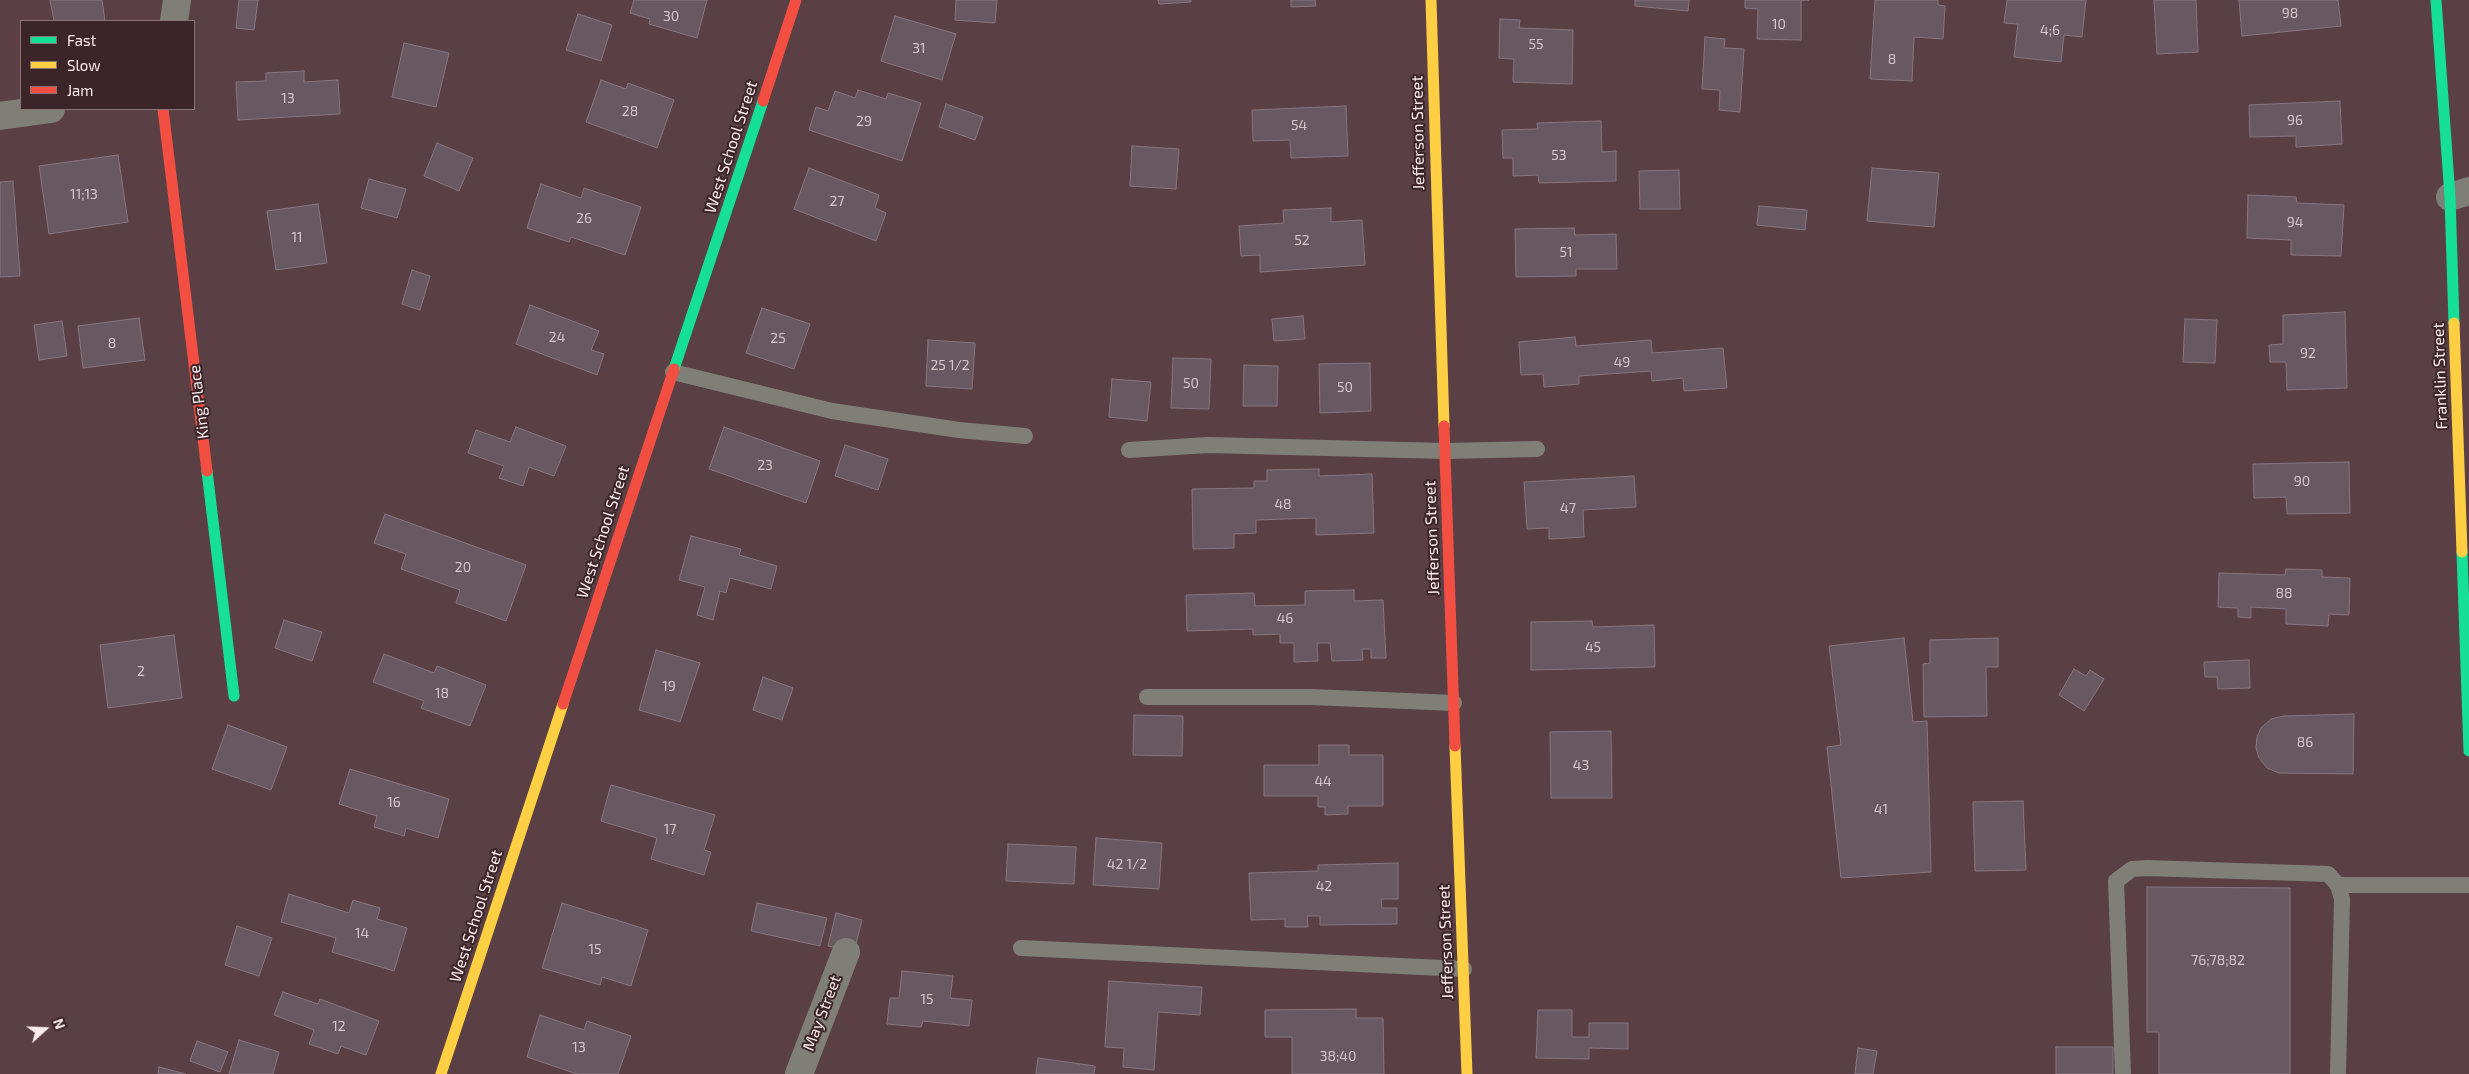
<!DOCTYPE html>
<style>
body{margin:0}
#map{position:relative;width:2469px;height:1074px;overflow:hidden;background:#5a4045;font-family:"Exo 2",sans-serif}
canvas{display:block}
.legend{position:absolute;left:20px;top:20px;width:175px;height:90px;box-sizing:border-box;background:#3b2528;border:1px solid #897477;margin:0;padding:6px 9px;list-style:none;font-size:15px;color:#feebee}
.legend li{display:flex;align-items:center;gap:10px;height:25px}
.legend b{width:25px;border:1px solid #897477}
.north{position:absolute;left:20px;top:1004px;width:50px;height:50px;-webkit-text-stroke:4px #3b2528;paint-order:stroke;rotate:70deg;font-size:14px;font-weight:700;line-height:20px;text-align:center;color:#feebee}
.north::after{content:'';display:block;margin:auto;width:18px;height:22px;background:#feebee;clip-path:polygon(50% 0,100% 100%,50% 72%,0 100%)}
</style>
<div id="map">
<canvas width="2469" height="1074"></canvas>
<ul class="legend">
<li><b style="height:6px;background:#16e098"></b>Fast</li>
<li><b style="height:6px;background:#ffcf43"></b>Slow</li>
<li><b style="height:6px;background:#f24e42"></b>Jam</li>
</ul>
<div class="north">N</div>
</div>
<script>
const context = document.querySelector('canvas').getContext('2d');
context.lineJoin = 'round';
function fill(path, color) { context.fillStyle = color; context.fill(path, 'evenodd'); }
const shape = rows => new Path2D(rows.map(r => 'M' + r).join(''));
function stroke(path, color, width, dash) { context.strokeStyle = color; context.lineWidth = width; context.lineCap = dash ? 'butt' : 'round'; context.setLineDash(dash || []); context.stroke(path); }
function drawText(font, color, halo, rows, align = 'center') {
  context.font = font + ' "Exo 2",sans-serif'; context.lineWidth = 4; context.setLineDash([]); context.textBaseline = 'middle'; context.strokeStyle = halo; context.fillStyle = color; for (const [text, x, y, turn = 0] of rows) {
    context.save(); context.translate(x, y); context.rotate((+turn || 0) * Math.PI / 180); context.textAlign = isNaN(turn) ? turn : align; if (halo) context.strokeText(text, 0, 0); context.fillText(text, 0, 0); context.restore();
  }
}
const building = shape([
 [50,0,102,0,105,21,54,21,50,0],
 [239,0,258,0,254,30,236,28,239,0],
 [634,0,707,0,697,38,649,24,650,19,630,13,634,0],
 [956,0,997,0,995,23,955,20,956,0],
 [1158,0,1191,0,1191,2,1159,4,1158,0],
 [1291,0,1315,0,1316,6,1291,7,1291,0],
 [1635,0,1689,0,1688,11,1635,6,1635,0],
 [1745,0,1809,0,1801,0,1801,40,1757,39,1758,9,1745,8,1745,0],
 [1875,0,1938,0,1938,5,1945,6,1943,39,1914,37,1912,81,1870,79,1875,0],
 [2007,0,2086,0,2082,37,2064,35,2061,62,2014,57,2018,24,2004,23,2007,0],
 [2154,0,2196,0,2198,52,2157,54,2154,0],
 [2239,0,2338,0,2341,26,2242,36,2239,0],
 [578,14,612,25,601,61,566,50,578,14],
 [895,16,956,34,942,80,881,61,895,16],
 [1500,19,1520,20,1519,28,1573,30,1572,84,1513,82,1514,59,1499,58,1500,19],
 [1705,37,1725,39,1724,48,1744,49,1740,112,1719,110,1720,90,1702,89,1705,37],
 [404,43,449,53,436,107,392,97,404,43],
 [304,71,304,82,338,80,340,114,238,120,236,82,266,81,266,73,304,71],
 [601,80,626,89,628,83,674,100,657,148,586,122,601,80],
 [858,90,886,99,888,93,921,103,902,161,809,130,816,107,828,111,835,91,855,98,858,90],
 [2340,101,2342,144,2296,147,2296,136,2250,137,2249,105,2340,101],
 [946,104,983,117,975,140,939,127,946,104],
 [1346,106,1348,156,1291,158,1290,140,1253,141,1252,110,1346,106],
 [1601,121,1602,152,1616,151,1616,181,1539,183,1538,175,1513,176,1513,158,1503,158,1502,130,1538,129,1537,123,1601,121],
 [437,143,473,158,459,191,424,176,437,143],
 [1132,146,1179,149,1176,189,1130,186,1132,146],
 [118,155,128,222,49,234,39,166,118,155],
 [809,168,879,195,875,208,886,213,876,241,794,209,809,168],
 [1872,168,1939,173,1934,227,1867,221,1872,168],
 [1679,170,1680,209,1640,209,1639,171,1679,170],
 [369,179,406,189,397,218,361,208,369,179],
 [13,181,20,276,0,277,0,182,13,181],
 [541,184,581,198,584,188,641,207,625,255,571,237,569,242,527,228,541,184],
 [2248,195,2296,197,2297,203,2344,205,2341,256,2291,255,2291,240,2247,238,2248,195],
 [318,204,327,263,276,270,267,211,318,204],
 [1759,206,1807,210,1805,230,1757,225,1759,206],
 [1331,208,1331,222,1362,220,1365,265,1260,272,1260,255,1241,256,1239,226,1284,223,1283,210,1331,208],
 [1574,228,1575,235,1616,234,1617,269,1576,269,1576,276,1516,277,1515,229,1574,228],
 [412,270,430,276,420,310,402,304,412,270],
 [530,305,599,331,591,350,604,354,597,375,516,344,530,305],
 [762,308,810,324,794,369,746,353,762,308],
 [2345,312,2347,388,2287,390,2286,362,2270,362,2269,345,2283,344,2283,315,2345,312],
 [1303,316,1305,339,1274,341,1272,319,1303,316],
 [139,318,145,360,83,368,78,326,139,318],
 [2185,319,2217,320,2215,363,2183,362,2185,319],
 [62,321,67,356,39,360,34,325,62,321],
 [1575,337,1576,346,1651,340,1652,353,1723,348,1727,388,1684,391,1683,378,1652,381,1651,371,1579,376,1579,384,1544,387,1543,374,1521,375,1519,342,1575,337],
 [928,340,975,343,972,389,926,386,928,340],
 [1173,358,1211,359,1209,409,1171,408,1173,358],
 [1370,363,1371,411,1320,413,1319,364,1370,363],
 [1244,365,1278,366,1277,406,1243,406,1244,365],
 [1112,379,1151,382,1147,421,1109,417,1112,379],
 [516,427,566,446,554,476,529,467,523,486,499,478,504,466,468,453,476,430,510,442,516,427],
 [724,427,820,461,806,503,709,469,724,427],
 [845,445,888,459,878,490,835,476,845,445],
 [2349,462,2350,513,2287,514,2286,497,2254,498,2253,464,2349,462],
 [1319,469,1319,476,1372,474,1374,533,1316,535,1316,518,1256,520,1256,533,1234,534,1234,548,1193,549,1192,489,1254,488,1254,481,1267,481,1267,470,1319,469],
 [1634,476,1636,507,1583,510,1584,537,1549,539,1549,528,1527,529,1524,482,1634,476],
 [385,514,526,565,506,621,456,603,460,590,401,569,406,554,374,543,385,514],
 [691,536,741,549,739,555,777,566,771,589,730,578,726,593,720,591,713,620,697,615,705,587,679,580,691,536],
 [2286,569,2322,570,2322,577,2350,578,2349,615,2329,614,2328,626,2286,624,2286,609,2251,607,2251,618,2238,617,2238,608,2218,607,2219,573,2285,575,2286,569],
 [1354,590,1354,601,1383,600,1386,658,1371,658,1371,649,1362,649,1363,660,1332,661,1330,643,1317,643,1318,661,1294,662,1294,643,1280,643,1280,634,1253,635,1253,629,1187,631,1186,595,1254,593,1255,606,1305,605,1305,591,1354,590],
 [284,620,322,632,312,661,275,648,284,620],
 [1592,621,1593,627,1654,625,1655,667,1531,670,1531,622,1592,621],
 [174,635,182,698,108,708,100,645,174,635],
 [1904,638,1913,722,1927,721,1931,872,1841,878,1827,747,1841,745,1829,646,1904,638],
 [1998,638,1998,667,1986,667,1987,716,1924,717,1923,664,1930,663,1930,640,1998,638],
 [656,650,700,663,680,722,639,710,656,650],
 [384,654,434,673,437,666,486,685,470,726,421,708,424,701,373,682,384,654],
 [2249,660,2250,688,2218,689,2217,677,2205,677,2204,662,2249,660],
 [2074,669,2086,676,2090,670,2104,679,2084,711,2059,695,2074,669],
 [763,677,793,688,782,720,753,710,763,677],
 [2354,714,2353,774,2279,773,2267,768,2259,758,2256,748,2257,737,2261,728,2271,719,2284,716,2354,714],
 [1134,715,1183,716,1182,756,1133,755,1134,715],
 [228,725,287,747,271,790,212,769,228,725],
 [1611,731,1612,798,1551,798,1550,732,1611,731],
 [1319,745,1349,745,1349,755,1383,755,1383,806,1348,806,1348,814,1325,815,1325,807,1318,807,1318,796,1264,796,1264,765,1319,765,1319,745],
 [350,769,449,799,438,838,406,828,404,836,374,827,377,816,339,804,350,769],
 [611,785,715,815,704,850,711,852,704,875,651,859,657,838,601,821,611,785],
 [2023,801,2026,870,1975,871,1973,802,2023,801],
 [1096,838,1162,843,1159,889,1093,885,1096,838],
 [1008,844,1076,847,1074,884,1006,881,1008,844],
 [1398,863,1398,899,1381,899,1382,908,1397,908,1397,924,1320,925,1320,916,1307,916,1308,927,1285,927,1285,919,1251,920,1249,873,1318,871,1318,865,1398,863],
 [2147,887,2290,888,2290,1074,2159,1074,2159,1032,2147,1032,2147,887],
 [289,894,349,913,353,900,380,908,377,919,407,928,394,971,332,952,336,938,281,922,289,894],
 [562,903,648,930,631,986,602,977,600,985,542,968,562,903],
 [757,903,827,918,820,946,751,931,757,903],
 [836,913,862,920,854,952,828,946,836,913],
 [237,926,272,938,259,976,225,965,237,926],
 [902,971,953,976,950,998,972,1000,969,1026,923,1021,921,1027,887,1024,890,998,899,998,902,971],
 [1109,981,1202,987,1200,1015,1158,1012,1154,1070,1123,1067,1124,1048,1105,1047,1109,981],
 [283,992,318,1004,320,999,379,1021,366,1055,341,1046,338,1054,309,1044,314,1030,274,1015,283,992],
 [1356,1009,1356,1018,1383,1018,1384,1074,1292,1074,1292,1037,1265,1037,1265,1010,1356,1009],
 [1538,1010,1572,1010,1572,1037,1589,1037,1589,1023,1628,1023,1628,1049,1589,1048,1589,1059,1536,1058,1538,1010],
 [540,1015,584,1030,587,1021,631,1036,618,1074,577,1074,527,1057,540,1015],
 [239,1040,279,1052,273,1074,229,1074,239,1040],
 [197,1041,228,1052,220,1072,190,1061,197,1041],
 [2056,1047,2113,1047,2113,1074,2056,1074,2056,1047],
 [1858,1048,1877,1051,1873,1074,1855,1074,1858,1048],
 [1038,1058,1095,1066,1094,1074,1036,1074,1038,1058],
 [159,1067,186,1074,158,1074,159,1067]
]);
fill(building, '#685862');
stroke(building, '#877681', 1);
stroke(shape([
 [673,372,832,411,959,430,1025,436],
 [1129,450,1208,445,1445,451,1537,449],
 [1147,697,1311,697,1454,703],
 [2338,885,2469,885],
 [1021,948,1464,969],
 [2123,1074,2116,881,2132,869,2147,868,2328,874,2338,885,2342,899,2338,1074]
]), '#7f7f77', 16);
stroke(shape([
 [174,21,177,0],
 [0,116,51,109],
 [2450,197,2469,191],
 [799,1074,846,952]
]), '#7f7f77', 28);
stroke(shape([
 [2436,0,2450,197,2454,323],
 [674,369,763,101],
 [207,471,234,696],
 [2462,552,2469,751]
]), '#16e098', 11);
stroke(shape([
 [1431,0,1444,426],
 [2454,323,2462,552],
 [1455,746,1467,1074],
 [441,1074,563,704]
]), '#ffcf43', 11);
stroke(shape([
 [763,101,796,0],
 [163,109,207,471],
 [1444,426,1455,746],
 [563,704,674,369]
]), '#f24e42', 11);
drawText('14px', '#d8c6cb', null, [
 ["98",2290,13],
 ["30",671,16],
 ["10",1779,24],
 ["4;6",2050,30],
 ["55",1536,44],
 ["31",919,48],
 ["8",1892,59],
 ["13",288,98],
 ["28",630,111],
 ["96",2295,120],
 ["29",864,121],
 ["54",1299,125],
 ["53",1559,155],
 ["11;13",84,194],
 ["27",837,201],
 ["26",584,218],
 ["94",2295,222],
 ["11",297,237],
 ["52",1302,240],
 ["51",1566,252],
 ["24",557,337],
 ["25",778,338],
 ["8",112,343],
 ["92",2308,353],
 ["49",1622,362],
 ["25 1/2",950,365],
 ["50",1191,383],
 ["50",1345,387],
 ["23",765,465],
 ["90",2302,481],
 ["48",1283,504],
 ["47",1568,508],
 ["20",463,567],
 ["88",2284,593],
 ["46",1285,618],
 ["45",1593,647],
 ["2",141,671],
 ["19",669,686],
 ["18",442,693],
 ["86",2305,742],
 ["43",1581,765],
 ["44",1323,781],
 ["16",394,802],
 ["41",1881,809],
 ["17",670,829],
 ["42 1/2",1127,864],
 ["42",1324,886],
 ["14",362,933],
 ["15",595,949],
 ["76;78;82",2218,960],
 ["15",927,999],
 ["12",339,1026],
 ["13",579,1047],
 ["38;40",1338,1056]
]);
drawText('16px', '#feebee', '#3b2528', [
 ["Jefferson Street",1418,133,-91],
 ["West School Street",731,147,-72],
 ["Franklin Street",2440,376,-92],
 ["King Place",199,402,-97],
 ["West School Street",603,532,-72],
 ["Jefferson Street",1432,538,-92],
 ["West School Street",476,916,-72],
 ["Jefferson Street",1446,942,-92],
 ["May Street",822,1013,-69]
]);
</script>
